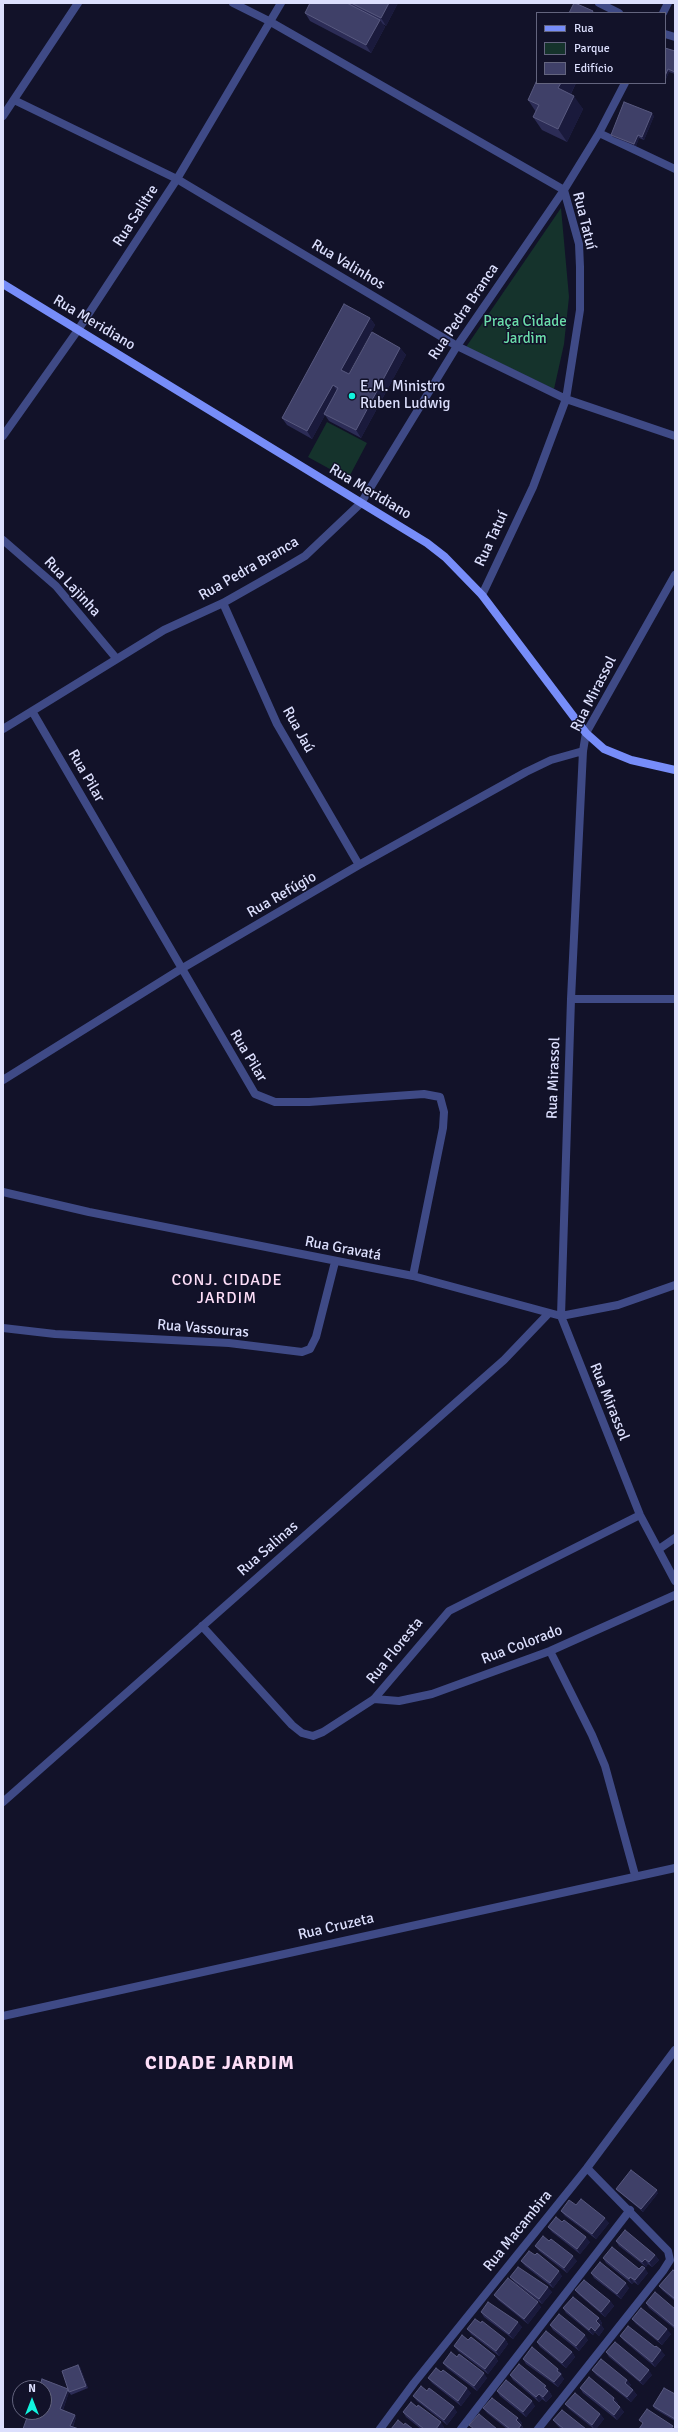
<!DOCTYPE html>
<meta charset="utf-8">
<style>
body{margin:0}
#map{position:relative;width:678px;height:2432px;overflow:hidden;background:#121229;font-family:Signika,sans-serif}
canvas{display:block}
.frame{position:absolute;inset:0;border:4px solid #dcdffd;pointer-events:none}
.legend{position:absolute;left:536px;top:12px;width:130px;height:72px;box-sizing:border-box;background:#121229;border:1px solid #63647e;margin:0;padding:5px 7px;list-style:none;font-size:12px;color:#dcdffd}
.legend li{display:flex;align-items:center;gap:8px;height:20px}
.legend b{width:20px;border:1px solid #63647e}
.north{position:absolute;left:12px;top:2380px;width:40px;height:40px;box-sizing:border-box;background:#121229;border:1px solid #63647e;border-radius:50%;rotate:0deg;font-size:11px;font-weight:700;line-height:16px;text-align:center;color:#dcdffd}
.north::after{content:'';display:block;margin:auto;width:14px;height:18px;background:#11f4de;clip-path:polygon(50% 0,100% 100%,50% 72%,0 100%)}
</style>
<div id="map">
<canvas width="678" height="2432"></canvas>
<div class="frame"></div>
<ul class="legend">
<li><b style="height:5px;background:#778df9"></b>Rua</li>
<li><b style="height:11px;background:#15332c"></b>Parque</li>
<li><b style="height:11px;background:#3f4068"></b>Edifício</li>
</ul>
<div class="north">N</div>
</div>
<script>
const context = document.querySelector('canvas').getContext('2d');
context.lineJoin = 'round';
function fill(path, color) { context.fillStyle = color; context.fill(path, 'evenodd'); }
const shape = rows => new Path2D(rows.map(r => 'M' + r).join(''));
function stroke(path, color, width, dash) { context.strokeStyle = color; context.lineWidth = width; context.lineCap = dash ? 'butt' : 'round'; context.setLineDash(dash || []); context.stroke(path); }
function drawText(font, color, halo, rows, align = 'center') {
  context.font = font + ' Signika,sans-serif'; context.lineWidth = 3; context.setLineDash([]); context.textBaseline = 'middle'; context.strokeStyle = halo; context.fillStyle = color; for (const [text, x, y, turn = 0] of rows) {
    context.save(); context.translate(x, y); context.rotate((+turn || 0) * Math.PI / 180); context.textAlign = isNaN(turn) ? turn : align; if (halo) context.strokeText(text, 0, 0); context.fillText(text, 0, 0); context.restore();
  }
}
fill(shape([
 [561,208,569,297,564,344,554,389,466,347],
 [327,422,367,443,348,479,308,457]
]), '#15332c');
stroke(shape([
 [233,3,269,21,564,190,579,244,580,267,580,310,566,399,533,487,482,595],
 [599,3,619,13],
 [663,13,668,3],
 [665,34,675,37],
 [14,100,177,179,457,346,566,399,675,436],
 [3,116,78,3],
 [599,133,675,169],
 [3,436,78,330,177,179,281,3],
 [3,540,56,586,116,658],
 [675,575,586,733,583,751,571,999,561,1316,640,1515,675,1581],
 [223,603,277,724,359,865],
 [32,711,255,1094,275,1102,309,1102,424,1094,440,1097,444,1112,443,1128,413,1276],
 [3,729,164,630,223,603,283,569,305,556,361,503,457,346,564,190,599,133,625,83],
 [571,999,675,999],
 [3,1080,181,969,359,865,526,772,551,760,583,751],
 [3,1192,89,1212,413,1276,561,1316,618,1305,675,1285],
 [3,1328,55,1334,229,1343,302,1352,310,1349,316,1337,335,1262],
 [659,1549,675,1538],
 [202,1626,292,1725,302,1733,313,1736,323,1732,374,1699,449,1611,640,1515],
 [550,1651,592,1735,605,1766,635,1875],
 [374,1699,399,1701,432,1694,550,1651,675,1595],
 [3,1802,504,1360,548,1314],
 [3,2016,675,1868],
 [380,2429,414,2383,587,2168,675,2050],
 [461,2429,630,2210],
 [538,2429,663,2271,670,2260,668,2251,587,2168]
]), '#3f4a86', 8);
stroke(shape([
 [3,284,427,543,445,557,482,595,586,733,604,749,631,760,675,770]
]), '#778df9', 8);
fill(shape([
 [310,3,398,3,386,26,383,24,385,27,371,53,310,21,305,13],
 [665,48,675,51,675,74,669,72,665,81],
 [537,83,576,83,571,94,583,109,567,142,542,130,533,117,536,112,528,100],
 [654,116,644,140,639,138,636,146,613,137,611,135],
 [370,318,375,325,348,374,349,374,400,348,406,355,361,438,329,421,325,415,312,439,287,425,282,418],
 [616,2189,658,2193,643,2212,618,2191],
 [561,2211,609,2223,596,2239,565,2216],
 [548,2227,590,2242,580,2254,552,2232],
 [616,2241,655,2255,659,2260,652,2267,648,2264,646,2267,619,2246],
 [535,2246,577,2261,567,2273,539,2251],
 [603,2258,639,2269,648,2273,638,2285,634,2282,632,2284,606,2263],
 [521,2261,562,2276,553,2288,525,2266],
 [675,2272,675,2301,663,2291,659,2286],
 [591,2273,629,2288,621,2299,594,2278],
 [510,2277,552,2292,542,2304,514,2282],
 [575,2290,610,2301,614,2306,605,2317,579,2295],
 [494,2295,541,2307,528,2324,498,2300],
 [646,2303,675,2309,675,2329,649,2308],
 [563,2308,599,2318,602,2323,601,2325,604,2329,599,2336,595,2332,593,2335,566,2313],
 [481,2312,522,2327,513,2339,484,2317],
 [632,2319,671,2334,662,2345,636,2324],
 [550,2325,588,2340,579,2351,553,2330],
 [467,2329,505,2339,508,2344,499,2356,471,2334],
 [620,2336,665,2355,655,2367,624,2341],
 [468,2340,495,2356,498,2361,488,2374,458,2351,454,2346],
 [537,2342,572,2352,575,2357,566,2368,540,2347],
 [606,2352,652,2375,643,2385,609,2357],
 [457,2357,487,2378,477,2391,447,2368,443,2363],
 [523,2359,558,2369,562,2374,561,2375,564,2379,558,2387,526,2364],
 [78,2365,80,2367,88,2388,71,2395,69,2392,63,2410,76,2417,73,2427,23,2429,68,2390],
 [592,2370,627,2380,631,2385,629,2386,633,2390,637,2395,631,2402,596,2375],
 [510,2375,549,2391,552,2396,546,2402,542,2399,539,2402,513,2380],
 [428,2378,471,2393,461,2406,432,2383],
 [580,2388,614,2398,618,2403,617,2404,620,2407,624,2412,617,2420,583,2393],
 [497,2391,535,2406,526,2417,500,2396],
 [675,2394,675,2421,655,2409,653,2406],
 [413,2396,457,2412,447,2425,417,2401],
 [565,2404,600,2414,604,2419,596,2429,594,2429,569,2409],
 [483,2408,518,2418,522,2423,521,2424,524,2429,507,2429,487,2413],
 [403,2412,444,2427,443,2429,421,2429,406,2417],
 [553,2420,586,2429,561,2429,557,2425]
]), '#2c2c56');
fill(shape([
 [389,3,398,3,386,26,381,18],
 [380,20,385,27,371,53,366,45],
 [668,69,669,72,665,81,665,76],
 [561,83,576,83,567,101,558,88],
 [574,96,583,109,567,142,558,129],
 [652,113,654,116,644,140,642,137],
 [638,135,639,138,636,146,634,144],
 [370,318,375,325,346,377,341,370],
 [400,348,406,355,361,438,356,430],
 [333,385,338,392,324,414,325,415,312,439,307,431],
 [657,2190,658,2193,643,2212,641,2209],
 [605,2218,609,2223,596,2239,592,2234],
 [586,2237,590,2242,580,2254,577,2249],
 [655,2255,659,2260,652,2267,649,2262],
 [573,2256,577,2261,567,2273,564,2268],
 [645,2259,648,2264,646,2267,642,2262],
 [645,2268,648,2273,638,2285,635,2280],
 [559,2271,562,2276,553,2288,550,2283],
 [630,2277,634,2282,632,2284,629,2279],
 [626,2283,629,2288,621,2299,617,2294],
 [548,2287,552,2292,542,2304,539,2299],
 [610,2301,614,2306,605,2317,601,2312],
 [538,2302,541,2307,528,2324,524,2319],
 [599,2318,602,2323,601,2325,604,2329,599,2336,595,2331,596,2321],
 [518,2322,522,2327,513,2339,509,2334],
 [591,2327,595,2332,593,2335,589,2330],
 [667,2329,671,2334,662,2345,658,2340],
 [585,2335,588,2340,579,2351,576,2346],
 [505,2339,508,2344,499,2356,496,2351],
 [661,2350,665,2355,655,2367,652,2362],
 [572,2352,575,2357,566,2368,562,2363],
 [495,2356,498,2361,488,2374,485,2369],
 [78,2365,80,2367,88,2388,86,2386],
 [558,2369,562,2374,561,2375,564,2379,558,2387,554,2382,557,2371],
 [649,2370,652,2375,643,2385,640,2381],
 [484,2373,487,2378,477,2391,474,2386],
 [627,2380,631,2385,628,2388,625,2383],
 [546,2386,552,2396,546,2402,543,2397,544,2387],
 [467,2388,471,2393,461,2406,458,2401],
 [68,2389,69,2392,62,2412,60,2409],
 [633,2390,637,2395,631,2402,627,2397],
 [539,2394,542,2399,539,2402,536,2397],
 [614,2398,618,2403,616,2405,613,2400],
 [532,2401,535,2406,526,2417,523,2412],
 [454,2407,457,2412,447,2425,444,2420],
 [620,2407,624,2412,617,2420,614,2415],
 [600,2414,604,2419,596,2429,594,2429,592,2425],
 [75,2415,76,2417,72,2428,70,2426],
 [518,2418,522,2423,520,2425,516,2420],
 [441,2422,444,2427,443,2429,436,2429],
 [521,2425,524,2429,518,2429]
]), '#1a1a3c');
const building = shape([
 [310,3,347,3,380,20,366,45,305,13,310,3],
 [351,3,389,3,381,18,351,3],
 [574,3,575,3,593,11,592,13,569,13,574,3],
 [665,48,675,51,675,72,668,69,665,76,665,48],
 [537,80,537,83,561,83,558,88,574,96,558,129,533,117,539,105,528,100,537,80],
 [624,102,652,113,642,137,638,135,634,144,611,135,624,102],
 [344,304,370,318,341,370,349,374,372,332,400,348,356,430,324,414,338,388,333,385,307,431,282,418,344,304],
 [631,2170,657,2190,641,2209,616,2189,631,2170],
 [581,2199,605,2218,592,2234,561,2211,569,2200,576,2205,581,2199],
 [556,2217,562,2222,564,2220,586,2237,577,2249,548,2227,556,2217],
 [625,2230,655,2255,649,2262,645,2259,642,2262,616,2241,625,2230],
 [543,2236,549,2241,551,2239,573,2256,564,2268,535,2246,543,2236],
 [612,2247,639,2269,642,2266,645,2268,635,2280,630,2277,629,2279,603,2258,612,2247],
 [529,2251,535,2255,537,2253,559,2271,550,2283,521,2261,529,2251],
 [600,2262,626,2283,617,2294,591,2273,600,2262],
 [518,2267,548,2287,539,2299,510,2277,518,2267],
 [673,2270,675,2272,675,2299,659,2286,673,2270],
 [508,2278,538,2302,524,2319,494,2295,508,2278],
 [584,2280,610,2301,601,2312,575,2290,584,2280],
 [655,2292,675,2309,675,2327,646,2303,655,2292],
 [573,2297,599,2318,596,2321,600,2325,595,2331,591,2327,589,2330,563,2308,573,2297],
 [488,2302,518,2322,509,2334,481,2312,488,2302],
 [641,2308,667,2329,658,2340,632,2319,641,2308],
 [559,2314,585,2335,576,2346,550,2325,559,2314],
 [475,2319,481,2323,482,2321,505,2339,496,2351,467,2329,475,2319],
 [628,2326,655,2347,656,2346,661,2350,652,2362,620,2336,628,2326],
 [546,2331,572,2352,562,2363,537,2342,546,2331],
 [462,2335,468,2340,471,2337,495,2356,485,2369,454,2346,462,2335],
 [615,2342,649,2370,640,2381,606,2352,615,2342],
 [532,2347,558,2369,557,2371,561,2374,554,2382,523,2359,532,2347],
 [451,2352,457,2357,459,2354,484,2373,474,2386,443,2363,451,2352],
 [601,2359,627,2380,625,2383,633,2390,627,2397,592,2370,601,2359],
 [519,2364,546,2386,544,2387,548,2391,543,2397,539,2394,536,2397,510,2375,519,2364],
 [78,2365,86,2386,69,2392,62,2371,78,2365],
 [436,2368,441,2372,443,2370,467,2388,458,2401,428,2378,436,2368],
 [589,2377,614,2398,613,2400,620,2407,614,2415,580,2388,589,2377],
 [42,2379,68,2389,60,2409,75,2415,70,2426,79,2429,23,2429,29,2412,44,2412,44,2388,39,2388,42,2379],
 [506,2380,532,2401,523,2412,497,2391,506,2380],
 [421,2386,427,2391,429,2388,454,2407,444,2420,413,2396,421,2386],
 [664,2388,675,2394,675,2419,653,2406,664,2388],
 [575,2393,600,2414,592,2425,565,2404,575,2393],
 [492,2398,518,2418,516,2420,521,2425,518,2429,510,2429,483,2408,492,2398],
 [411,2402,417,2407,418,2405,441,2422,436,2429,424,2429,403,2412,411,2402],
 [647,2409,673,2426,671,2429,639,2429,643,2423,639,2420,647,2409],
 [562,2410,586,2429,564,2429,553,2420,562,2410],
 [479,2414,497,2429,474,2429,469,2425,479,2414],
 [398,2420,404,2425,405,2423,413,2429,391,2429,398,2420]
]);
fill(building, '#3f4068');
stroke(building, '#58597f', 1);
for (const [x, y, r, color] of [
 [352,396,4,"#11f4de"]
]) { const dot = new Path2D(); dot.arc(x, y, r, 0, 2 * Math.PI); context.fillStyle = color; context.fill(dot); stroke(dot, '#121229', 1.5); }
drawText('15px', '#dcdffd', '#121229', [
 ["Rua Salitre",136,216,-57],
 ["Rua Tatuí",584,221,76],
 ["Rua Valinhos",348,265,31],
 ["Rua Pedra Branca",464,312,-56],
 ["Rua Meridiano",94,323,31],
 ["Rua Meridiano",370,492,31],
 ["Rua Tatuí",492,539,-65],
 ["Rua Pedra Branca",249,569,-30],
 ["Rua Lajinha",72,587,47],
 ["Rua Mirassol",594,694,-63],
 ["Rua Jaú",298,730,61],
 ["Rua Pilar",86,776,60],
 ["Rua Refúgio",282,895,-30],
 ["Rua Pilar",248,1056,59],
 ["Rua Mirassol",554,1078,-88],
 ["Rua Gravatá",343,1249,11],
 ["Rua Vassouras",203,1329,5],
 ["Rua Mirassol",609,1402,68],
 ["Rua Salinas",268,1549,-41],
 ["Rua Colorado",522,1645,-21],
 ["Rua Floresta",395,1651,-51],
 ["Rua Cruzeta",336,1927,-13],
 ["Rua Macambira",518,2231,-51]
]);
drawText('15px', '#6adca9', '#121229', [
 ["Praça Cidade",525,322],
 ["Jardim",525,339]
]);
drawText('15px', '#dcdffd', '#121229', [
 ["E.M. Ministro",360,387],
 ["Ruben Ludwig",360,404]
], 'left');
context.letterSpacing = '1px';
drawText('16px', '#fddef8', '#121229', [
 ["CONJ. CIDADE",227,1281],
 ["JARDIM",227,1299]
]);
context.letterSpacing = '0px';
context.letterSpacing = '1px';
drawText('bold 19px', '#fddef8', '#121229', [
 ["CIDADE JARDIM",220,2064]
]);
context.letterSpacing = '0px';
</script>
